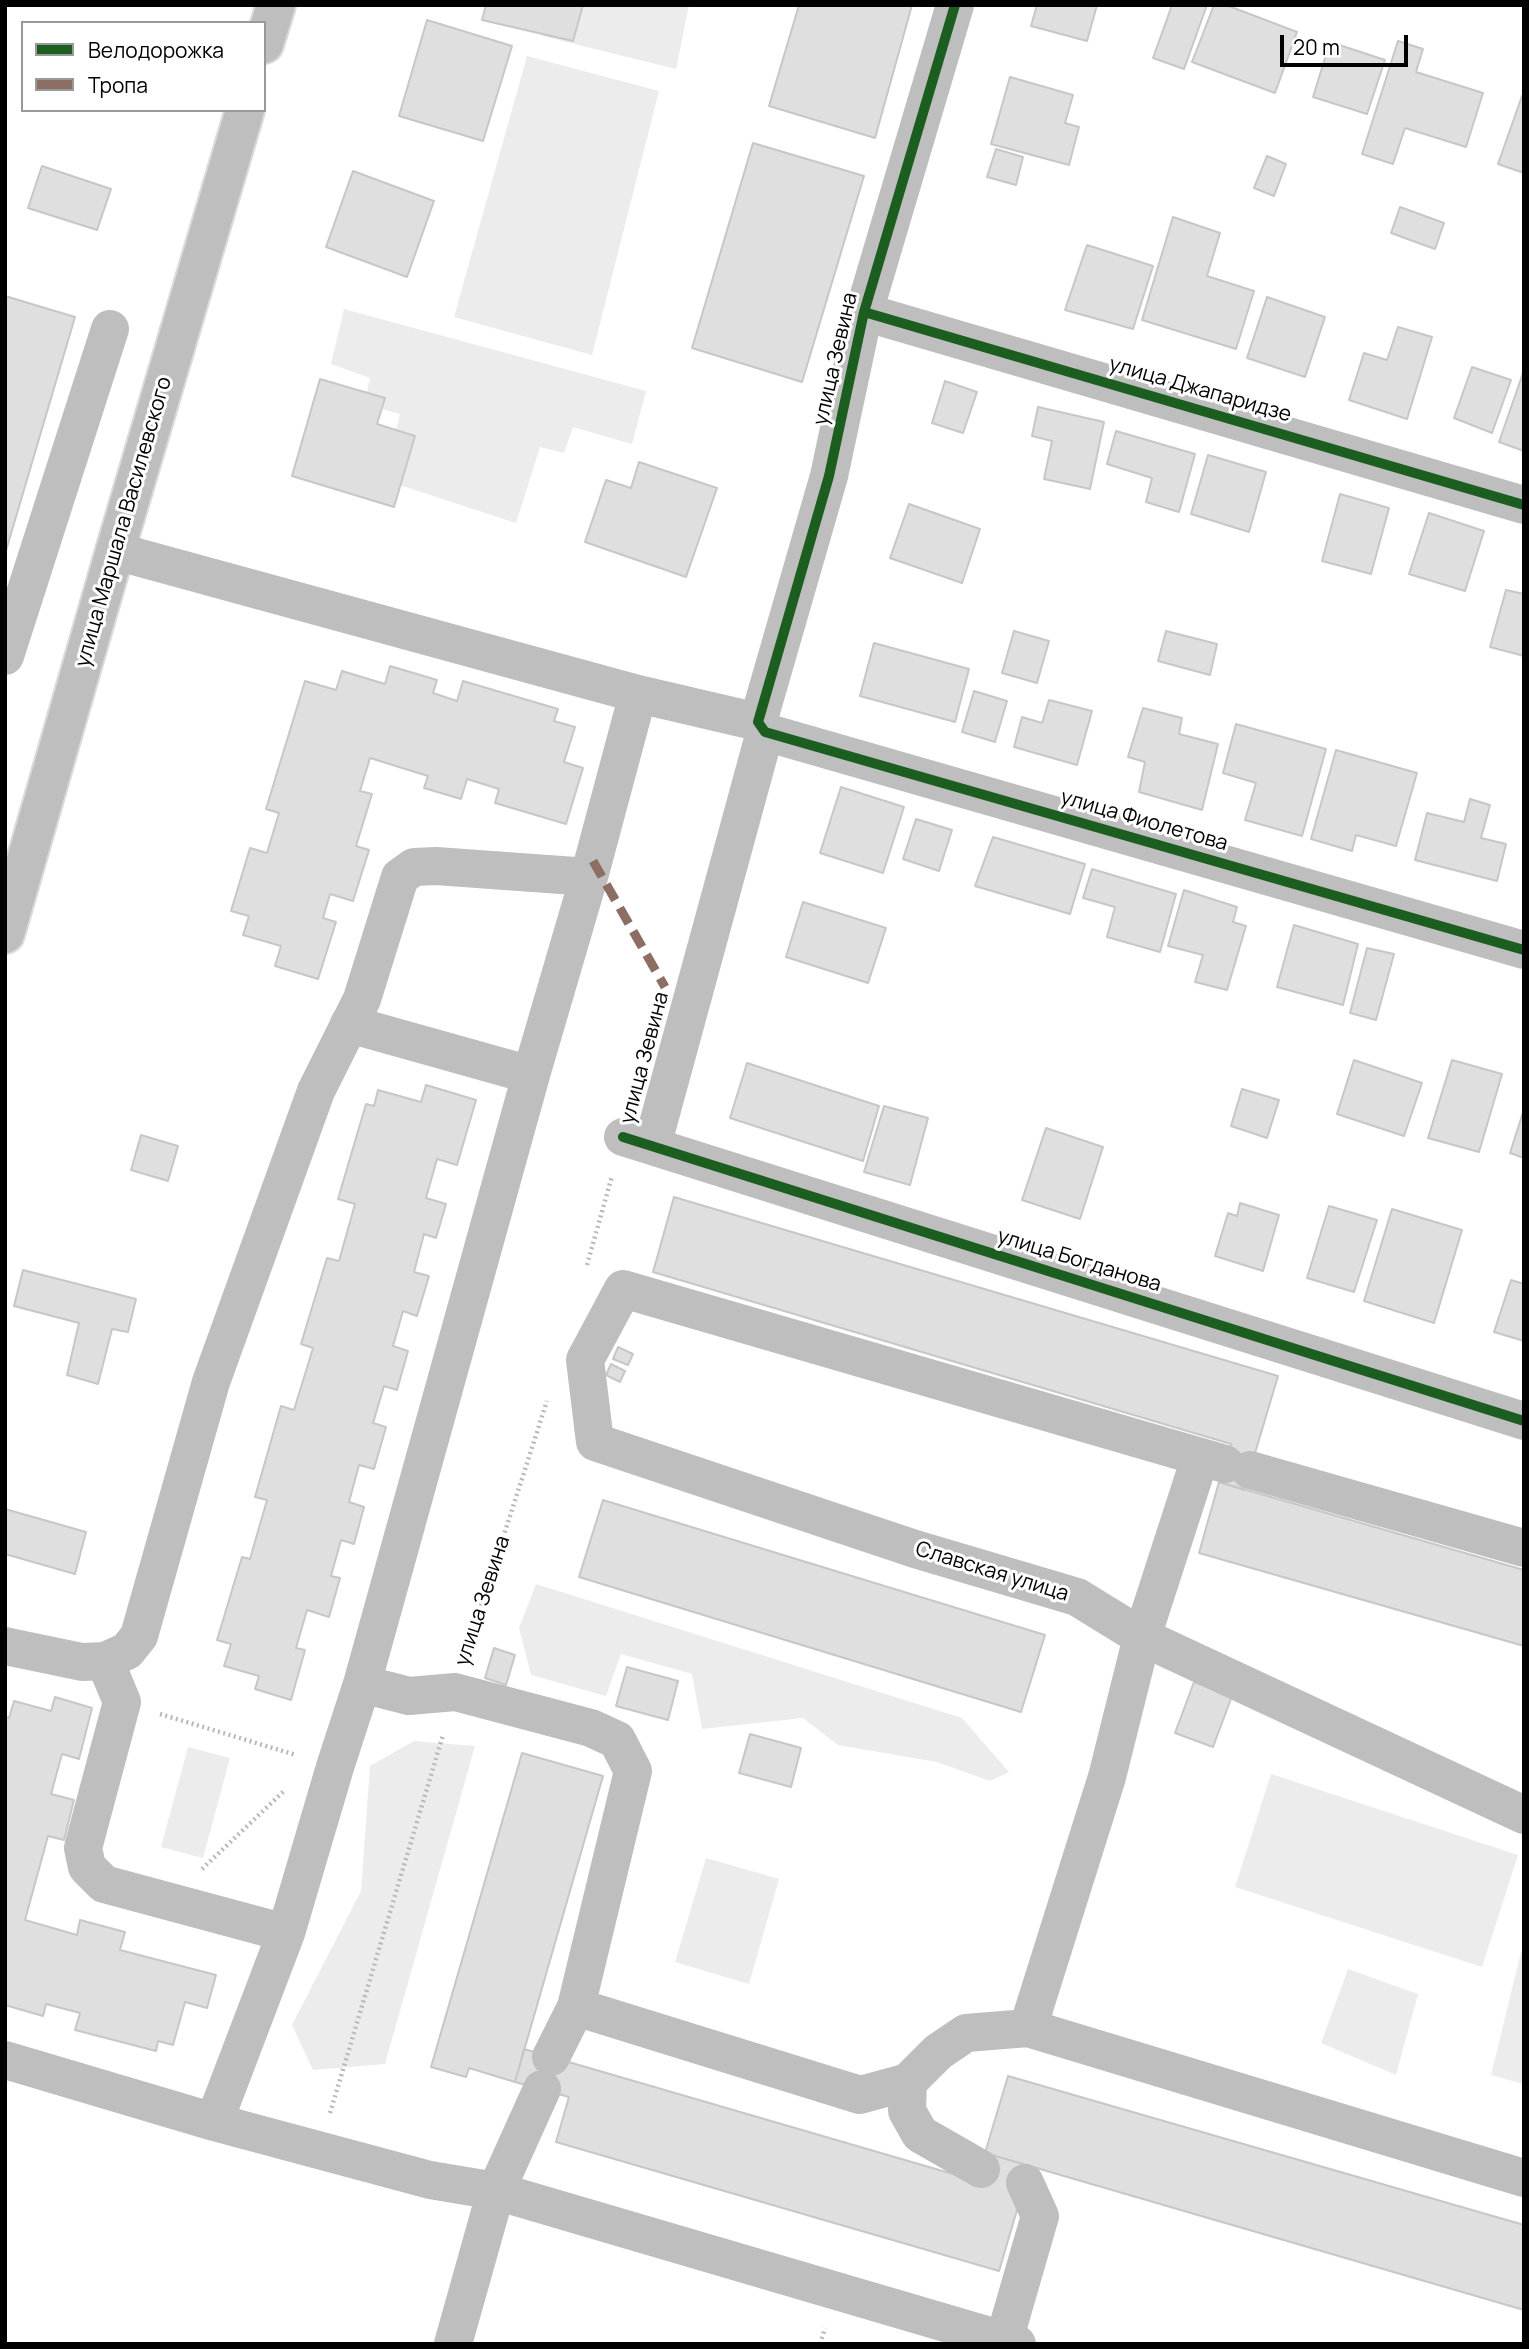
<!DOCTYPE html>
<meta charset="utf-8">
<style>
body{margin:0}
#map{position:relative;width:1529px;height:2349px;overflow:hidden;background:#fff;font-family:Manrope,sans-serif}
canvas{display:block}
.frame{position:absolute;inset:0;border:7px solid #000;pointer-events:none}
.legend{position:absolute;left:21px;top:21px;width:245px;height:91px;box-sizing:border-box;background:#fff;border:2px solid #999;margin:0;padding:9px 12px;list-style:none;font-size:21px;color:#000}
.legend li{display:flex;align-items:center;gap:14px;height:35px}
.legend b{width:35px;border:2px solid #999}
.scale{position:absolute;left:1280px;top:35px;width:128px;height:32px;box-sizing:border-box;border:4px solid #000;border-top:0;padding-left:9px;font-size:21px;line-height:24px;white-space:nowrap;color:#000;-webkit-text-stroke:5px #fff;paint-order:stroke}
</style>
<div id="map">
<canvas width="1529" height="2349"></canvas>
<div class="frame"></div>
<ul class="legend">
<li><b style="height:9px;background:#1b5e20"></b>Велодорожка</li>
<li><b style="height:9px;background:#8d6e63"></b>Тропа</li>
</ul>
<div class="scale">20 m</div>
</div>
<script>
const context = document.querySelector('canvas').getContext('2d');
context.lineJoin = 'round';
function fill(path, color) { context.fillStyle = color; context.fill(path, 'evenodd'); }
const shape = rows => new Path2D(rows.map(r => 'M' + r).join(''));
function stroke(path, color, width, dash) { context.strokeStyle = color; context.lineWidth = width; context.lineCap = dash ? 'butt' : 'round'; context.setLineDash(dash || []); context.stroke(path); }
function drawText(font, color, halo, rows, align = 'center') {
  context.font = font + ' Manrope,sans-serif'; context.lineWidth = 6; context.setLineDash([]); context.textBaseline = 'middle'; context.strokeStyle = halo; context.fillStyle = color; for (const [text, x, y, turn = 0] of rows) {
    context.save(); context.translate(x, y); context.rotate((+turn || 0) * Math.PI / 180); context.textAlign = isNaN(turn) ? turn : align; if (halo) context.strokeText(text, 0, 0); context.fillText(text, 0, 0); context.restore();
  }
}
fill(shape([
 [549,5,689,5,676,69,542,36],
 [527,56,659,91,592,355,454,317],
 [344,309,646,391,632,444,573,427,564,453,540,447,516,523,384,480,400,414,364,404,370,378,331,364],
 [536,1584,962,1718,1009,1772,990,1781,937,1762,838,1745,803,1718,702,1729,692,1674,621,1654,606,1696,531,1675,519,1628],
 [414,1741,475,1746,385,2064,313,2070,292,2025,361,1891,370,1766],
 [188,1747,230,1758,203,1858,161,1847],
 [1271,1774,1518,1855,1482,1967,1235,1887],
 [706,1858,779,1879,749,1984,675,1962],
 [1521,1952,1524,1953,1524,2084,1491,2075],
 [1348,1969,1418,1994,1396,2075,1321,2043]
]), '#ececec');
const building = shape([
 [486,5,583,5,573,41,482,20,486,5],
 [799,5,912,5,875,138,769,106,799,5],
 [1037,5,1097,5,1087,41,1031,26,1037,5],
 [1172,5,1207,5,1184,69,1153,58,1172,5],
 [1214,5,1226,5,1297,32,1275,93,1192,62,1214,5],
 [427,20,512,46,483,141,399,116,427,20],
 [1398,41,1423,49,1416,72,1483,93,1466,147,1405,128,1393,164,1362,154,1398,41],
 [1330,42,1385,60,1367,114,1313,97,1330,42],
 [1010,77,1073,95,1065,123,1079,127,1069,165,991,144,1010,77],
 [1522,96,1524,97,1524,173,1498,164,1522,96],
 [753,143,864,176,802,382,692,348,753,143],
 [996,149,1023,157,1016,185,987,177,996,149],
 [1267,156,1286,164,1274,196,1254,188,1267,156],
 [42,166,111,189,97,230,28,208,42,166],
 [353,171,434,201,407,277,326,247,353,171],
 [1400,207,1444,223,1435,249,1391,233,1400,207],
 [1173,217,1220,233,1207,276,1254,291,1236,349,1142,320,1173,217],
 [1087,245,1153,266,1133,329,1065,310,1087,245],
 [5,296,75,317,5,554,5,296],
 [1267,297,1325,317,1305,377,1247,358,1267,297],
 [1398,327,1432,337,1407,419,1349,400,1364,353,1387,360,1398,327],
 [1472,367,1511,380,1492,433,1454,418,1472,367],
 [1524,370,1524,451,1499,442,1524,370],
 [320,379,385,398,377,424,415,436,394,507,292,476,320,379],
 [945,381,977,392,963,433,932,423,945,381],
 [1038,407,1104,422,1090,489,1044,479,1052,441,1032,436,1038,407],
 [1116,431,1195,454,1179,512,1146,502,1152,478,1107,464,1116,431],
 [1208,455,1266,472,1249,532,1191,514,1208,455],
 [639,462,717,488,686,577,585,542,606,480,631,488,639,462],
 [1340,494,1389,508,1371,574,1322,561,1340,494],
 [909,504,980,529,962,583,890,558,909,504],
 [1429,513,1484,531,1465,591,1409,574,1429,513],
 [1506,590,1524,594,1524,656,1490,647,1506,590],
 [1014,631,1049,641,1037,683,1002,673,1014,631],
 [1166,631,1217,644,1210,675,1158,661,1166,631],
 [874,643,969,669,955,722,860,696,874,643],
 [390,666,437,680,433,693,457,701,463,681,558,709,554,721,575,727,564,762,583,768,566,824,495,803,499,789,467,779,461,799,424,788,428,776,370,758,360,791,372,794,356,846,369,850,353,901,330,894,323,918,336,922,318,979,275,966,281,946,243,935,249,916,231,911,250,848,267,853,279,813,266,809,305,681,336,690,342,671,385,684,390,666],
 [974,691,1007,701,995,742,962,732,974,691],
 [1049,700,1092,711,1077,765,1014,747,1022,717,1042,723,1049,700],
 [1143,708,1182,718,1179,734,1218,744,1202,810,1139,792,1145,762,1128,757,1143,708],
 [1236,724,1326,749,1302,836,1245,820,1256,783,1223,773,1236,724],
 [1336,750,1417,773,1396,846,1356,835,1352,851,1311,839,1336,750],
 [841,787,904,807,883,873,820,853,841,787],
 [1470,799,1490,805,1481,838,1506,844,1497,881,1415,860,1427,813,1464,822,1470,799],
 [916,819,952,830,939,871,903,859,916,819],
 [993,837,1085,864,1070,914,975,886,993,837],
 [1092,869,1176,894,1160,952,1107,937,1115,907,1083,898,1092,869],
 [1184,890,1237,907,1233,922,1246,926,1227,990,1195,982,1203,955,1168,946,1184,890],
 [803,902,886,928,868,983,786,957,803,902],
 [1294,925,1358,944,1343,1005,1277,987,1294,925],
 [1367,948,1394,954,1376,1020,1350,1013,1367,948],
 [1354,1060,1422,1083,1404,1136,1337,1114,1354,1060],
 [1452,1060,1502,1074,1479,1152,1428,1138,1452,1060],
 [747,1063,879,1106,863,1161,730,1118,747,1063],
 [426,1085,476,1100,457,1165,437,1159,426,1198,446,1204,436,1238,424,1234,414,1272,429,1276,417,1316,403,1311,393,1346,408,1351,397,1390,384,1386,373,1423,386,1427,374,1469,359,1465,349,1502,364,1507,354,1544,341,1540,331,1576,340,1578,329,1617,307,1610,296,1648,305,1650,291,1700,255,1689,259,1676,224,1666,231,1644,217,1640,242,1557,250,1559,267,1500,255,1497,281,1406,294,1410,313,1348,301,1344,327,1258,339,1261,355,1204,338,1199,366,1104,374,1106,378,1090,421,1102,426,1085],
 [1242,1089,1279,1100,1267,1138,1231,1126,1242,1089],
 [884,1106,928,1118,910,1185,864,1172,884,1106],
 [1524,1109,1524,1158,1510,1153,1524,1109],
 [1046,1128,1103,1147,1080,1219,1022,1200,1046,1128],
 [141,1135,178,1146,168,1181,131,1170,141,1135],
 [674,1197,1278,1376,1244,1490,1219,1482,1231,1444,653,1272,674,1197],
 [1240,1203,1279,1215,1263,1271,1215,1256,1228,1213,1237,1216,1240,1203],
 [1329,1206,1377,1220,1354,1292,1307,1278,1329,1206],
 [1392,1209,1462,1230,1434,1323,1364,1301,1392,1209],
 [23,1270,136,1299,128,1332,112,1329,98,1384,67,1375,79,1323,14,1306,23,1270],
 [1511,1280,1524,1284,1524,1341,1494,1332,1511,1280],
 [618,1347,633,1354,628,1365,613,1359,618,1347],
 [611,1364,625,1371,620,1382,606,1375,611,1364],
 [1219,1482,1524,1570,1524,1646,1199,1553,1219,1482],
 [603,1500,1045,1635,1021,1712,579,1577,603,1500],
 [5,1509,86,1532,75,1574,5,1554,5,1509],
 [494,1648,515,1655,506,1685,485,1678,494,1648],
 [627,1667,678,1681,668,1720,616,1706,627,1667],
 [1194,1682,1232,1696,1213,1747,1175,1733,1194,1682],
 [55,1697,92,1708,79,1759,62,1754,51,1794,74,1800,64,1840,48,1836,25,1920,77,1935,80,1920,125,1932,120,1950,216,1975,207,2008,185,2002,173,2045,158,2041,156,2051,75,2030,80,2013,46,2004,43,2016,5,2005,5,1717,9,1718,14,1701,51,1711,55,1697],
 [750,1734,801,1748,791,1787,739,1773,750,1734],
 [522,1753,603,1776,515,2082,469,2068,466,2077,431,2067,522,1753],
 [524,2049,977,2181,985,2153,1030,2166,999,2271,556,2142,569,2097,515,2082,524,2049],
 [1008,2076,1524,2225,1524,2310,985,2153,1008,2076]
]);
fill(building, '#dfdfdf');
stroke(building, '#c7c7c7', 2);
const major = shape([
 [264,44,276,5],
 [5,934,115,551,245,110]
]);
stroke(major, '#dbdbdb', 42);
stroke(shape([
 [587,1265,612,1176],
 [466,1653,547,1401],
 [160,1714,296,1755],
 [202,1869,284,1791],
 [330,2113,443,1735],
 [820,2344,825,2328]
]), '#b9b9b9', 4.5, [2, 3.5]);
stroke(shape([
 [864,312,1524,505],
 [115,551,638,694,758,722],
 [5,656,110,329],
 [758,722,765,732,1524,950],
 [758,722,829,476,864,312,955,5],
 [349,1024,531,1075],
 [623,1137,1524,1421],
 [652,1146,765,732],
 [1225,1464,623,1289,585,1360,595,1442,915,1549,1077,1597,1142,1637,1524,1815],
 [1250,1470,1524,1548],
 [5,1646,82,1662,105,1661,127,1651,139,1636,211,1382,316,1091,362,999,400,877,414,867,436,866,589,877],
 [105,1661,122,1702,83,1848,87,1867,104,1884,286,1933],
 [362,1684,409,1696,455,1692,591,1728,617,1740,633,1771,576,2007,860,2095,908,2082,938,2052,966,2033,1028,2028,1524,2178],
 [1028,2028,1107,1777,1142,1637,1200,1458],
 [551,2057,576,2007],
 [5,2060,214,2122,286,1933,335,1767,362,1684,531,1075,589,877,638,694],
 [908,2082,907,2111,920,2134,981,2169],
 [542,2089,496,2191,1017,2344],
 [214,2122,430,2180,496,2191,453,2344],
 [1003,2344,1040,2216,1025,2183]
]), '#bebebe', 38);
stroke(major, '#bebebe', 38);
stroke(shape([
 [593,861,665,987]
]), '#8d6e63', 9, [18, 9]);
stroke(shape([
 [955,5,864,312,829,476,758,722,765,732,1524,950],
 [864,312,1524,505],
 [623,1137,1524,1421]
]), '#1b5e20', 10);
drawText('21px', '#000', '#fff', [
 ["улица Зевина",836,359,-77],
 ["улица Джапаридзе",1200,390,16],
 ["улица Маршала Василевского",124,522,-74],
 ["улица Фиолетова",1144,821,16],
 ["улица Зевина",645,1058,-75],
 ["улица Богданова",1079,1261,17],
 ["Славская улица",992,1572,17],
 ["улица Зевина",483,1601,-72]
]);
</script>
